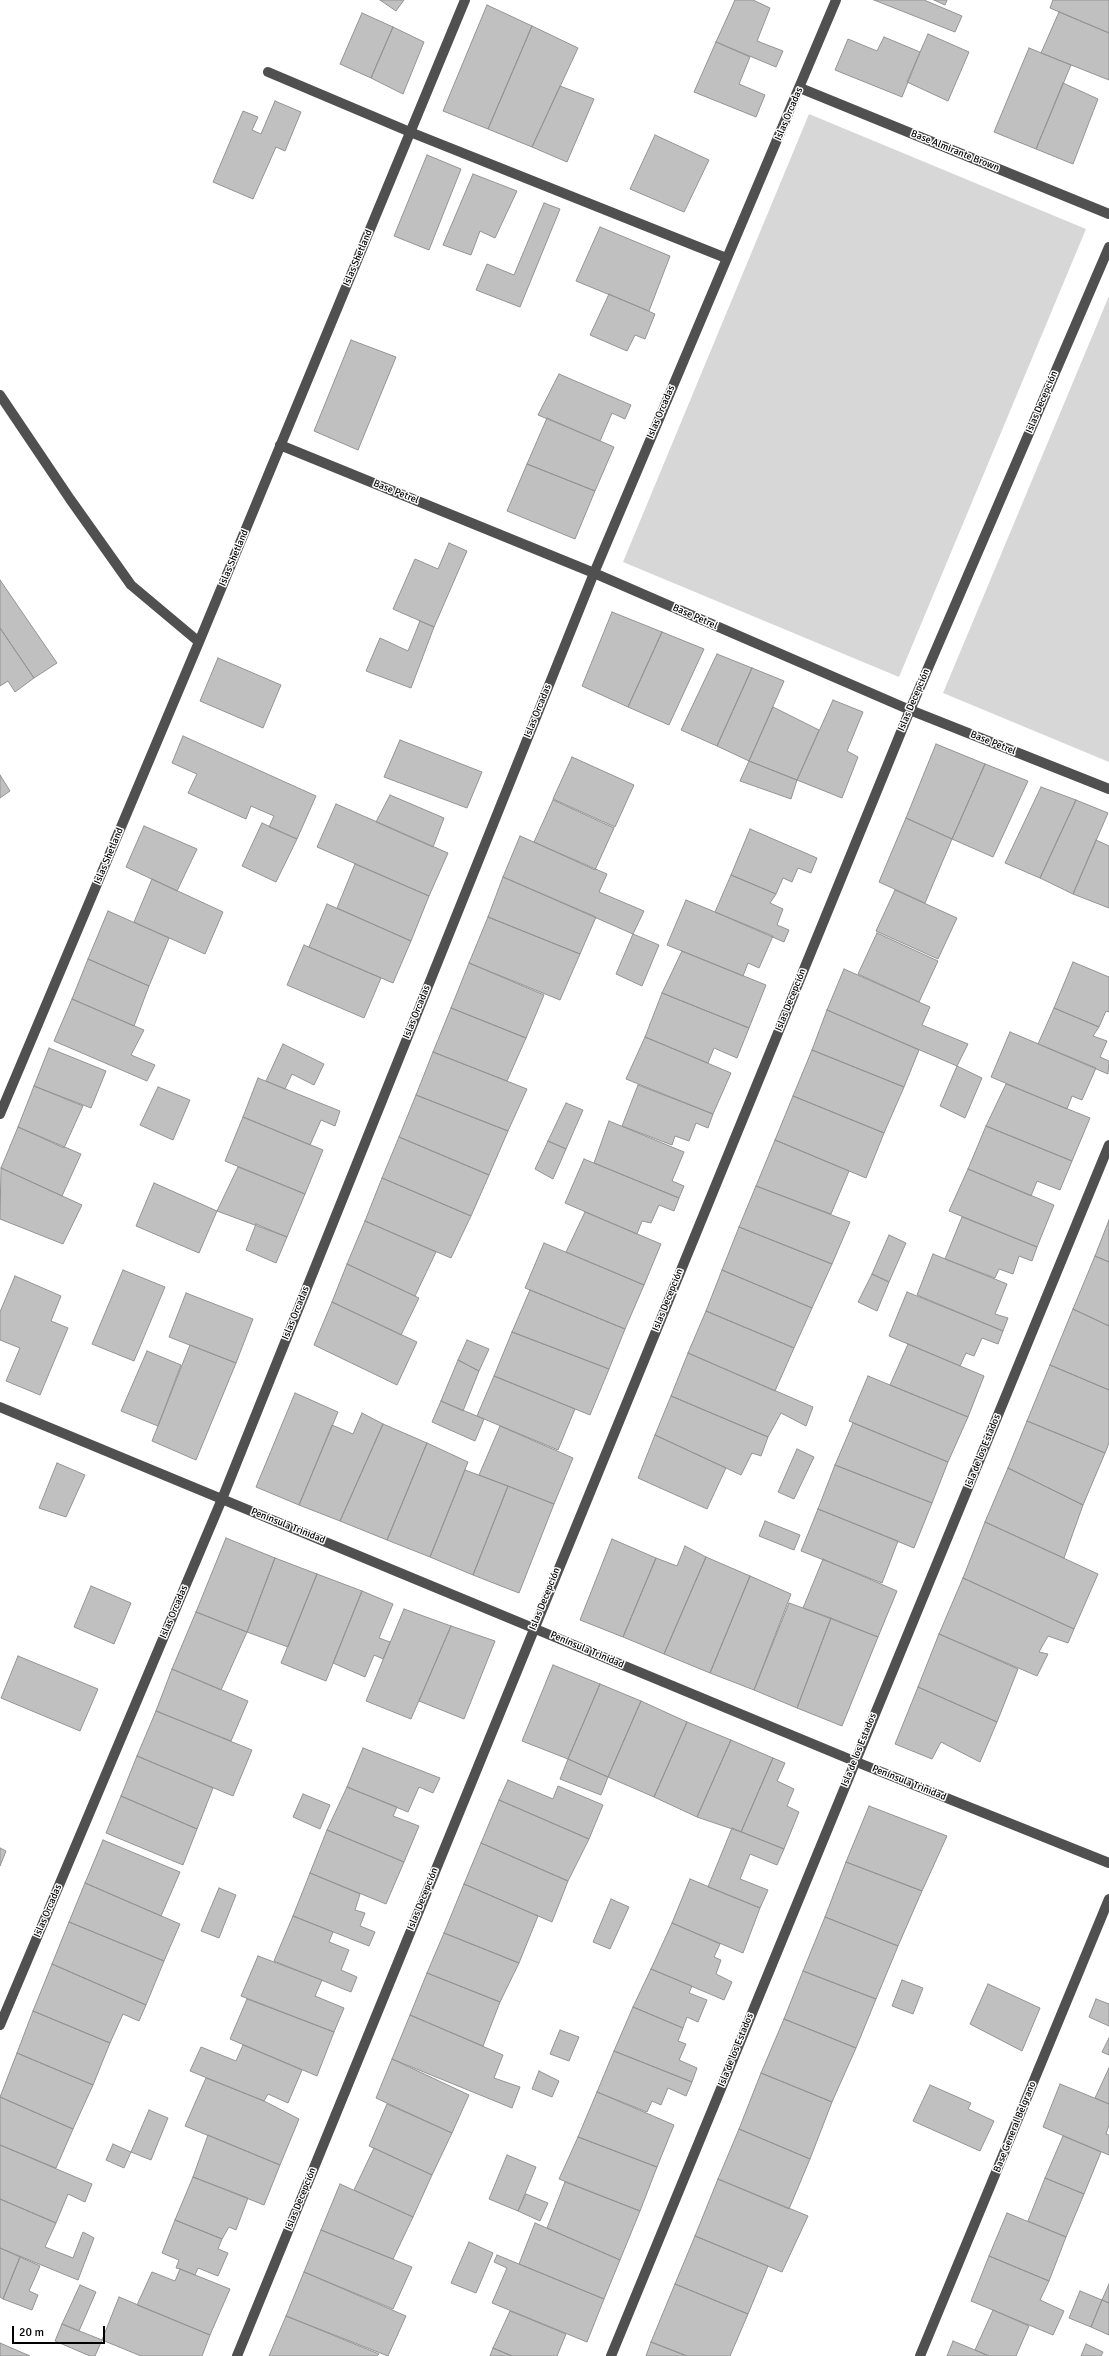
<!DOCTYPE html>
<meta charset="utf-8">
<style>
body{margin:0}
#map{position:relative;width:1109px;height:2356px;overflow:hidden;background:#fff;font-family:Signika,sans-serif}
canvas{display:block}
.scale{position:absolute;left:12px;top:2326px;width:93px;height:18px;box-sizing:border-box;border:2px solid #000;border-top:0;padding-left:5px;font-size:12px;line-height:14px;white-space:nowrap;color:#000;-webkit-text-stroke:3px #fff;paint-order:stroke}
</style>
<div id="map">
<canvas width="1109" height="2356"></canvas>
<div class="scale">20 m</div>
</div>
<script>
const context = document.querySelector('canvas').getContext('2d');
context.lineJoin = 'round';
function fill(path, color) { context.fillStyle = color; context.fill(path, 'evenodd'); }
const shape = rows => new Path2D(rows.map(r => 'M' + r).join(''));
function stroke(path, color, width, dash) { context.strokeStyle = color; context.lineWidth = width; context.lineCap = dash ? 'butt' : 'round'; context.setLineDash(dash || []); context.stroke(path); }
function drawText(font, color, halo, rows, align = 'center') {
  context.font = font + ' Signika,sans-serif'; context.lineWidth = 3; context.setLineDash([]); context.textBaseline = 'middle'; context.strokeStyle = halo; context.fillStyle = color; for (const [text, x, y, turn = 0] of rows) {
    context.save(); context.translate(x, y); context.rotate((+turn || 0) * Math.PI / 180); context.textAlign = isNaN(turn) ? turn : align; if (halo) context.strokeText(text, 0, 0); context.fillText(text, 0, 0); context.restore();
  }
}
fill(shape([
 [809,114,1086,229,899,677,623,562],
 [1109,296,1109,762,943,693]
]), '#d7d7d7');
const building = shape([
 [380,0,404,0,396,11,380,0],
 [735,0,753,0,770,8,757,41,783,51,776,67,716,42,735,0],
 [874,0,924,0,962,16,955,32,874,0],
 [934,0,947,0,945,5,934,0],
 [1053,0,1109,0,1109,33,1050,8,1053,0],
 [487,5,532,26,488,129,443,111,487,5],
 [1059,12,1109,33,1109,80,1041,53,1059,12],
 [362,13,393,27,371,78,340,64,362,13],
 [532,26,578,48,532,147,488,129,532,26],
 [393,27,424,42,403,94,371,78,393,27],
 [928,34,969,52,948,101,907,82,928,34],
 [884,37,920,52,902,97,835,70,848,39,877,51,884,37],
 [716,42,750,57,739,84,765,95,756,117,694,92,716,42],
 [1029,48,1071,65,1036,149,994,132,1029,48],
 [1063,83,1098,99,1073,164,1036,149,1063,83],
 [560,86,594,99,567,162,532,147,560,86],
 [275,101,301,112,285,151,276,147,253,199,213,182,243,111,258,117,252,130,261,134,275,101],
 [655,135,709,160,684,212,630,189,655,135],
 [427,155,461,169,429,250,394,236,427,155],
 [473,174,517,191,495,238,480,231,471,255,443,245,473,174],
 [544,203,560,209,520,307,476,290,487,264,514,275,544,203],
 [600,227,670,256,649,311,576,281,600,227],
 [609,294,655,314,645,339,635,335,627,351,590,335,609,294],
 [351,340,396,357,358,450,314,431,351,340],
 [559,374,631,405,625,419,612,413,600,441,538,415,559,374],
 [547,418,614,447,595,491,527,464,547,418],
 [527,464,595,491,575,539,507,511,527,464],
 [449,543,467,551,434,627,393,609,415,559,438,569,449,543],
 [0,580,57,663,34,678,0,628,0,580],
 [612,612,662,632,628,707,582,686,612,612],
 [420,621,434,627,411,688,366,671,380,638,408,651,420,621],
 [0,628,34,678,15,692,8,681,0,686,0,628],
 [662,632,704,649,669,725,628,707,662,632],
 [717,654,752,668,717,746,681,730,717,654],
 [218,658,281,685,263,728,200,701,218,658],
 [752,668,784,681,749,761,717,746,752,668],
 [833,700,863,712,847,751,858,757,842,798,797,780,833,700],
 [773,707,819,730,797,780,749,761,773,707],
 [183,736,316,796,297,839,269,827,274,816,251,806,246,819,188,793,197,774,172,763,183,736],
 [400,740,482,772,467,808,384,777,400,740],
 [936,744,985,764,952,839,906,818,936,744],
 [572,757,634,785,615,827,553,799,572,757],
 [749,761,797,780,791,799,740,781,749,761],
 [985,764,1028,781,993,857,952,839,985,764],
 [0,775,10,791,0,798,0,775],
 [1041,787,1076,800,1040,878,1005,863,1041,787],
 [390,795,444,818,433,847,376,822,390,795],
 [553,800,614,828,595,870,534,842,553,800],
 [1076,800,1108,813,1073,894,1040,878,1076,800],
 [336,804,448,853,429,896,317,847,336,804],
 [906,818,952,839,925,903,879,882,906,818],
 [262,823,297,839,276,882,242,866,262,823],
 [144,826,197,849,177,891,126,867,144,826],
 [750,829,817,858,811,873,798,868,792,882,783,878,776,894,731,875,750,829],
 [520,836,607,874,599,892,644,911,633,934,503,877,520,836],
 [1096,840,1109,846,1109,908,1073,894,1096,840],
 [355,864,429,896,411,941,337,908,355,864],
 [731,875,776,894,770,903,783,909,777,925,789,930,784,942,715,912,731,875],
 [503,877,596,917,580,954,488,917,503,877],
 [152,879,223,912,205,954,134,922,152,879],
 [895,890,957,918,938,959,876,931,895,890],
 [686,900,773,936,759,968,748,963,743,976,667,945,686,900],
 [327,904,411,941,393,983,309,947,327,904],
 [108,911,169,938,149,986,88,959,108,911],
 [488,917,580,954,560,1000,469,963,488,917],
 [877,933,938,961,919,1002,858,974,877,933],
 [633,934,659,945,642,986,616,974,633,934],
 [304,945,381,978,364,1018,287,985,304,945],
 [682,951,766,985,749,1028,662,993,682,951],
 [88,959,149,986,134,1026,72,999,88,959],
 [1073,962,1109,977,1109,1012,1106,1011,1099,1027,1054,1008,1073,962],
 [469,963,544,995,526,1038,451,1008,469,963],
 [844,969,930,1007,922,1025,968,1044,957,1066,827,1010,844,969],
 [662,993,749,1028,737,1058,714,1048,708,1063,645,1037,662,993],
 [72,999,144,1030,131,1055,155,1065,147,1081,54,1041,72,999],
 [451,1008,526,1038,507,1081,433,1052,451,1008],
 [1054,1008,1099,1027,1093,1036,1107,1041,1100,1057,1109,1061,1108,1074,1038,1044,1054,1008],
 [827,1010,919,1050,904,1087,812,1050,827,1010],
 [1010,1032,1096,1068,1082,1100,1072,1096,1067,1109,991,1077,1010,1032],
 [645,1037,731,1073,713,1114,626,1079,645,1037],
 [283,1044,324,1064,314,1085,292,1074,285,1089,266,1081,283,1044],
 [49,1048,106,1071,91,1108,34,1086,49,1048],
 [812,1050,904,1087,884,1133,793,1096,812,1050],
 [433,1052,527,1089,508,1131,416,1095,433,1052],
 [957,1066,982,1078,965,1118,940,1106,957,1066],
 [258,1078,340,1111,335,1126,321,1120,310,1145,243,1117,258,1078],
 [1006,1084,1090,1118,1072,1161,986,1126,1006,1084],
 [638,1085,713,1114,708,1128,696,1123,689,1141,675,1136,672,1145,622,1126,638,1085],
 [34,1086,83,1106,64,1148,18,1127,34,1086],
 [158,1087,190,1100,173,1140,140,1125,158,1087],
 [416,1095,508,1131,489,1175,399,1137,416,1095],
 [793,1096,884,1133,866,1178,775,1140,793,1096],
 [566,1103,583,1110,566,1149,548,1141,566,1103],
 [243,1117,323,1150,305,1194,225,1161,243,1117],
 [609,1121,684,1152,672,1181,684,1186,679,1198,594,1163,609,1121],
 [986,1126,1072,1161,1060,1190,1037,1181,1031,1196,968,1169,986,1126],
 [18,1127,81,1154,62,1196,1,1168,18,1127],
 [399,1137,489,1175,471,1216,382,1178,399,1137],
 [775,1140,849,1171,831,1214,756,1186,775,1140],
 [548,1141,566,1149,553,1179,535,1169,548,1141],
 [584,1159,679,1198,674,1211,659,1205,651,1223,642,1221,637,1234,565,1203,584,1159],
 [238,1167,305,1194,287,1237,217,1211,238,1167],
 [1,1168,82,1205,63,1244,0,1219,1,1168],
 [968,1169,1054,1205,1037,1247,949,1211,968,1169],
 [382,1178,471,1216,451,1258,365,1221,382,1178],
 [154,1183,217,1211,199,1253,136,1226,154,1183],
 [756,1186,850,1222,832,1264,739,1227,756,1186],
 [585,1212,661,1244,644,1285,566,1252,585,1212],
 [962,1217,1037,1247,1032,1261,1019,1256,1013,1274,999,1269,995,1278,945,1259,962,1217],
 [1109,1220,1109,1262,1095,1256,1109,1220],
 [365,1221,436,1252,415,1296,347,1264,365,1221],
 [256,1224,287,1237,276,1263,246,1250,256,1224],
 [739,1227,832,1264,812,1308,722,1270,739,1227],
 [889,1235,906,1243,889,1282,872,1274,889,1235],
 [544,1243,644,1285,625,1329,525,1288,544,1243],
 [933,1254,1007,1284,995,1314,1008,1318,1003,1331,917,1295,933,1254],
 [1095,1256,1109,1262,1109,1326,1073,1309,1095,1256],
 [347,1264,419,1298,401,1335,332,1302,347,1264],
 [123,1270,165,1287,134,1361,92,1344,123,1270],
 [722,1270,812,1308,794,1348,706,1311,722,1270],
 [872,1274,889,1282,877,1311,858,1302,872,1274],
 [15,1276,61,1296,51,1321,68,1328,40,1395,6,1381,20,1348,0,1340,0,1312,15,1276],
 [530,1290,625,1329,609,1369,512,1332,530,1290],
 [907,1292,1003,1331,998,1344,982,1338,974,1356,966,1353,960,1366,889,1336,907,1292],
 [186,1293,253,1319,236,1363,169,1337,186,1293],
 [332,1302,417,1342,397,1385,314,1345,332,1302],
 [1073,1309,1109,1326,1109,1390,1050,1365,1073,1309],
 [706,1311,794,1348,775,1391,688,1353,706,1311],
 [512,1332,609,1369,590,1415,494,1376,512,1332],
 [467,1340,489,1349,479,1371,458,1360,467,1340],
 [908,1344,984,1376,968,1417,890,1385,908,1344],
 [190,1345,236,1363,196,1460,152,1441,190,1345],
 [147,1351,181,1365,158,1426,121,1411,147,1351],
 [688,1353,813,1407,806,1426,781,1413,768,1437,671,1396,688,1353],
 [458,1360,479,1371,463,1411,441,1401,458,1360],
 [1050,1365,1109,1390,1109,1443,1105,1453,1027,1421,1050,1365],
 [494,1376,575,1409,558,1450,477,1416,494,1376],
 [868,1376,968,1417,948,1462,849,1421,868,1376],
 [295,1393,338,1412,299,1505,256,1487,295,1393],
 [671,1396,768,1437,761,1456,752,1453,741,1475,655,1435,671,1396],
 [441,1401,484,1419,475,1441,432,1422,441,1401],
 [362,1413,383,1424,340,1521,299,1505,332,1425,353,1434,362,1413],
 [1027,1421,1105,1453,1083,1505,1008,1468,1027,1421],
 [853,1423,948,1462,932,1503,835,1465,853,1423],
 [383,1424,427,1443,387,1540,340,1521,383,1424],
 [500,1426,573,1458,554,1504,479,1475,500,1426],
 [655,1435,726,1468,707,1509,638,1478,655,1435],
 [427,1443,468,1462,430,1557,387,1540,427,1443],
 [797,1449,814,1457,794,1499,778,1492,797,1449],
 [57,1463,85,1475,66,1517,39,1508,57,1463],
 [835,1465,932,1503,914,1548,818,1509,835,1465],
 [1008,1468,1083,1505,1064,1558,985,1522,1008,1468],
 [465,1470,508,1486,473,1575,430,1557,465,1470],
 [508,1486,554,1504,519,1593,473,1575,508,1486],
 [818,1509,898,1541,882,1583,801,1551,818,1509],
 [765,1521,800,1535,794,1550,759,1536,765,1521],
 [985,1522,1098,1574,1074,1629,963,1578,985,1522],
 [226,1538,275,1558,247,1632,196,1612,226,1538],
 [612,1539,656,1558,623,1637,580,1620,612,1539],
 [685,1546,706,1557,664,1654,623,1637,656,1558,677,1566,685,1546],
 [706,1557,750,1576,710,1673,664,1654,706,1557],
 [275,1558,317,1574,288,1647,247,1632,275,1558],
 [823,1559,897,1591,878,1637,803,1608,823,1559],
 [317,1574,362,1591,326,1681,281,1663,317,1574],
 [750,1576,791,1594,754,1690,710,1673,750,1576],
 [963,1578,1074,1629,1068,1643,1048,1636,1039,1652,1048,1654,1037,1676,939,1634,963,1578],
 [91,1586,131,1603,114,1644,74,1627,91,1586],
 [362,1591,393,1604,379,1638,390,1642,383,1659,374,1655,365,1677,333,1663,362,1591],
 [789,1603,831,1618,797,1708,754,1690,789,1603],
 [404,1609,451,1626,411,1719,366,1701,404,1609],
 [196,1612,247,1632,221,1690,172,1669,196,1612],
 [831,1618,878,1637,842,1726,797,1708,831,1618],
 [451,1626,495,1641,464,1719,419,1701,451,1626],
 [939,1634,1018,1669,997,1722,918,1687,939,1634],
 [18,1656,98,1689,80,1731,1,1698,18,1656],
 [553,1665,600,1684,568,1759,522,1741,553,1665],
 [172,1669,248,1701,231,1741,156,1711,172,1669],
 [600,1684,641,1701,608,1777,568,1759,600,1684],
 [918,1687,997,1722,980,1762,941,1742,932,1759,895,1744,918,1687],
 [641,1701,687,1722,654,1797,608,1777,641,1701],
 [156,1711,252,1750,233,1796,137,1756,156,1711],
 [687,1722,731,1740,697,1817,654,1797,687,1722],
 [731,1740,773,1758,741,1832,697,1817,731,1740],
 [363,1748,440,1778,433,1793,419,1787,408,1812,347,1787,363,1748],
 [137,1756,213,1788,197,1829,121,1796,137,1756],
 [773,1758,785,1763,777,1781,794,1789,787,1806,799,1812,784,1849,741,1832,773,1758],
 [568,1759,608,1777,601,1795,560,1779,568,1759],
 [508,1780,553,1799,558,1786,603,1805,589,1839,499,1800,508,1780],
 [347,1787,397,1807,393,1816,419,1826,404,1862,327,1830,347,1787],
 [303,1794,330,1805,320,1829,293,1817,303,1794],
 [121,1796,197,1829,183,1865,106,1833,121,1796],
 [499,1800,589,1839,568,1881,481,1843,499,1800],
 [869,1806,947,1836,922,1891,846,1862,869,1806],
 [732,1828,784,1849,777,1865,750,1854,740,1879,768,1890,760,1908,708,1887,732,1828],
 [327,1830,404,1862,386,1904,310,1873,327,1830],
 [103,1840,180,1872,161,1916,85,1883,103,1840],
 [481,1843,568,1881,552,1922,464,1884,481,1843],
 [0,1848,6,1851,0,1866,0,1848],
 [846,1862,922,1891,898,1946,825,1917,846,1862],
 [310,1873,360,1894,355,1910,365,1913,360,1926,375,1932,369,1946,293,1916,310,1873],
 [690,1879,760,1908,743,1953,672,1923,690,1879],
 [85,1883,180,1924,164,1961,69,1922,85,1883],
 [464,1884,538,1916,519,1963,444,1933,464,1884],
 [219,1888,236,1895,219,1938,201,1931,219,1888],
 [611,1899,629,1907,610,1949,593,1942,611,1899],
 [293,1916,333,1932,329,1942,349,1950,341,1970,357,1977,351,1992,274,1961,293,1916],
 [825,1917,898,1946,876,1999,803,1971,825,1917],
 [69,1922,164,1961,146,2005,52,1964,69,1922],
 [672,1923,720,1944,714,1957,721,1960,716,1974,732,1982,724,2000,651,1969,672,1923],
 [444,1933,519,1963,500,2002,427,1973,444,1933],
 [258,1956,322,1980,315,1996,344,2008,334,2032,241,1996,258,1956],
 [52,1964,146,2005,139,2021,123,2014,110,2043,33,2011,52,1964],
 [651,1969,692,1986,689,1993,707,2000,698,2022,687,2017,683,2028,633,2007,651,1969],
 [803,1971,876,1999,856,2048,784,2019,803,1971],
 [427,1973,500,2002,483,2046,410,2015,427,1973],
 [902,1980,923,1988,913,2014,892,2006,902,1980],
 [988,1984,1040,2008,1022,2051,970,2024,988,1984],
 [247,1999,334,2032,317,2076,230,2039,247,1999],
 [1096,1999,1109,2004,1109,2026,1089,2017,1096,1999],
 [633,2007,683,2028,678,2041,686,2044,679,2060,697,2068,692,2082,614,2051,633,2007],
 [33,2011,110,2043,93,2085,17,2053,33,2011],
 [410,2015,503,2055,494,2078,520,2087,512,2108,392,2059,410,2015],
 [784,2019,856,2048,832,2102,761,2073,784,2019],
 [560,2030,579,2037,569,2061,550,2054,560,2030],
 [1109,2038,1109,2055,1102,2052,1109,2038],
 [243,2045,302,2070,288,2103,268,2094,264,2101,190,2071,201,2047,236,2061,243,2045],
 [614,2051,692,2082,686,2096,668,2088,661,2105,652,2101,647,2112,597,2092,614,2051],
 [17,2053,93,2085,73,2129,0,2097,17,2053],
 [392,2059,469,2095,452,2133,376,2098,392,2059],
 [1109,2068,1109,2104,1095,2098,1109,2068],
 [539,2071,559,2081,552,2097,532,2089,539,2071],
 [761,2073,832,2102,810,2159,739,2129,761,2073],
 [206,2078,264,2101,299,2119,280,2165,185,2126,206,2078],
 [1060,2084,1109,2104,1109,2125,1106,2134,1109,2135,1109,2155,1043,2127,1060,2084],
 [930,2085,971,2103,968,2109,994,2121,980,2151,913,2121,930,2085],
 [597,2092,674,2125,657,2167,578,2137,597,2092],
 [0,2097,73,2129,56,2168,0,2145,0,2097],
 [387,2104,452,2133,432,2175,369,2146,387,2104],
 [149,2110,168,2118,151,2160,131,2152,149,2110],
 [739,2129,810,2159,789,2209,718,2179,739,2129],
 [208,2135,280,2165,264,2205,193,2177,208,2135],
 [1063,2136,1101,2152,1084,2194,1045,2178,1063,2136],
 [578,2137,657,2167,640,2211,559,2179,578,2137],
 [113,2144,131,2152,124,2168,106,2160,113,2144],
 [0,2145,92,2184,85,2202,68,2194,56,2223,0,2199,0,2145],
 [374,2148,432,2175,413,2217,354,2190,374,2148],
 [507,2155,536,2167,518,2211,489,2199,507,2155],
 [193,2177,248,2198,236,2230,229,2227,222,2239,175,2220,193,2177],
 [1045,2178,1084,2194,1066,2237,1028,2221,1045,2178],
 [718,2179,808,2216,782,2272,695,2236,718,2179],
 [565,2182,640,2211,620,2260,547,2228,565,2182],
 [340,2184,413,2217,393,2259,321,2230,340,2184],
 [526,2194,548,2203,540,2221,518,2211,526,2194],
 [0,2199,56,2223,45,2247,73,2258,83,2232,94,2238,78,2280,0,2248,0,2199],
 [1007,2213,1066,2237,1049,2281,989,2256,1007,2213],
 [175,2220,222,2239,218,2249,228,2253,218,2276,198,2268,195,2275,180,2269,176,2268,179,2260,162,2253,175,2220],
 [535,2223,620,2260,604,2299,519,2264,535,2223],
 [321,2230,412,2267,393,2309,304,2272,321,2230],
 [695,2236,768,2266,748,2314,675,2284,695,2236],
 [469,2242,493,2253,476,2293,451,2283,469,2242],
 [0,2248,20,2257,3,2299,0,2297,0,2248],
 [497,2255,604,2299,587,2342,492,2303,507,2268,494,2262,497,2255],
 [989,2256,1049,2281,1040,2300,1064,2311,1053,2335,971,2301,989,2256],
 [20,2257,40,2266,29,2291,38,2295,32,2310,3,2299,20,2257],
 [180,2269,230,2289,210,2335,137,2305,152,2272,175,2281,180,2269],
 [304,2272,406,2316,388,2356,286,2316,304,2272],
 [675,2284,748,2314,730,2356,687,2356,651,2342,675,2284],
 [1109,2284,1109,2303,1102,2300,1109,2284],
 [80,2285,96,2292,79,2331,62,2324,80,2285],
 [1080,2291,1102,2300,1091,2327,1069,2318,1080,2291],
 [119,2297,210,2335,202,2356,141,2356,102,2340,119,2297],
 [1102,2300,1109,2303,1109,2335,1091,2327,1102,2300],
 [993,2310,1029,2326,1016,2356,989,2356,975,2350,993,2310],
 [510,2311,566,2334,557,2356,512,2356,493,2348,510,2311],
 [286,2316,379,2354,377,2356,269,2356,286,2316],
 [62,2324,102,2340,95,2356,90,2356,55,2341,62,2324],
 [953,2341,975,2350,989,2356,947,2356,953,2341],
 [651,2342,687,2356,646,2356,651,2342],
 [0,2343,30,2356,0,2356,0,2343],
 [1086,2344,1103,2352,1101,2356,1081,2356,1086,2344],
 [493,2348,512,2356,490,2356,493,2348]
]);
fill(building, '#c0c0c0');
stroke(building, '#949494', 1);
stroke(shape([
 [268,72,410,132,726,258],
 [800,88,1109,214],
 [0,395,70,499,131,585,199,642],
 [280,445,594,573,910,710,1109,789],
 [0,1114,199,642,465,0],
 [0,1407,854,1761,1109,1863],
 [0,2025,222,1499,594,573,836,0],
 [237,2356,910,710,1109,247],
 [611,2356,1109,1145],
 [920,2356,1109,1899]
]), '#505050', 10);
drawText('10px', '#000', '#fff', [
 ["Islas Orcadas",789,114,-67],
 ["Base Almirante Brown",955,151,22],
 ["Islas Shetland",358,258,-67],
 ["Islas Decepción",1042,402,-67],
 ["Islas Orcadas",661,412,-67],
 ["Base Petrel",396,492,22],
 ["Islas Shetland",234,558,-67],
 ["Base Petrel",695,617,24],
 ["Islas Decepción",914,700,-67],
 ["Islas Orcadas",538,711,-68],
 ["Base Petrel",993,743,22],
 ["Islas Shetland",109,856,-67],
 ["Islas Decepción",791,1000,-68],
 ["Islas Orcadas",417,1012,-68],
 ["Islas Decepción",668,1300,-68],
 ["Islas Orcadas",296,1313,-68],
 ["Isla de los Estados",983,1451,-68],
 ["Península Trinidad",288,1526,22],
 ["Islas Decepción",545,1599,-68],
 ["Islas Orcadas",174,1612,-67],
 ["Península Trinidad",587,1650,23],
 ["Isla de los Estados",859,1750,-68],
 ["Península Trinidad",909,1783,22],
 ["Islas Decepción",423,1899,-68],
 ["Islas Orcadas",48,1911,-67],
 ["Isla de los Estados",736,2050,-68],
 ["Base General Belgrano",1015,2127,-68],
 ["Islas Decepción",301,2199,-68]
]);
</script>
